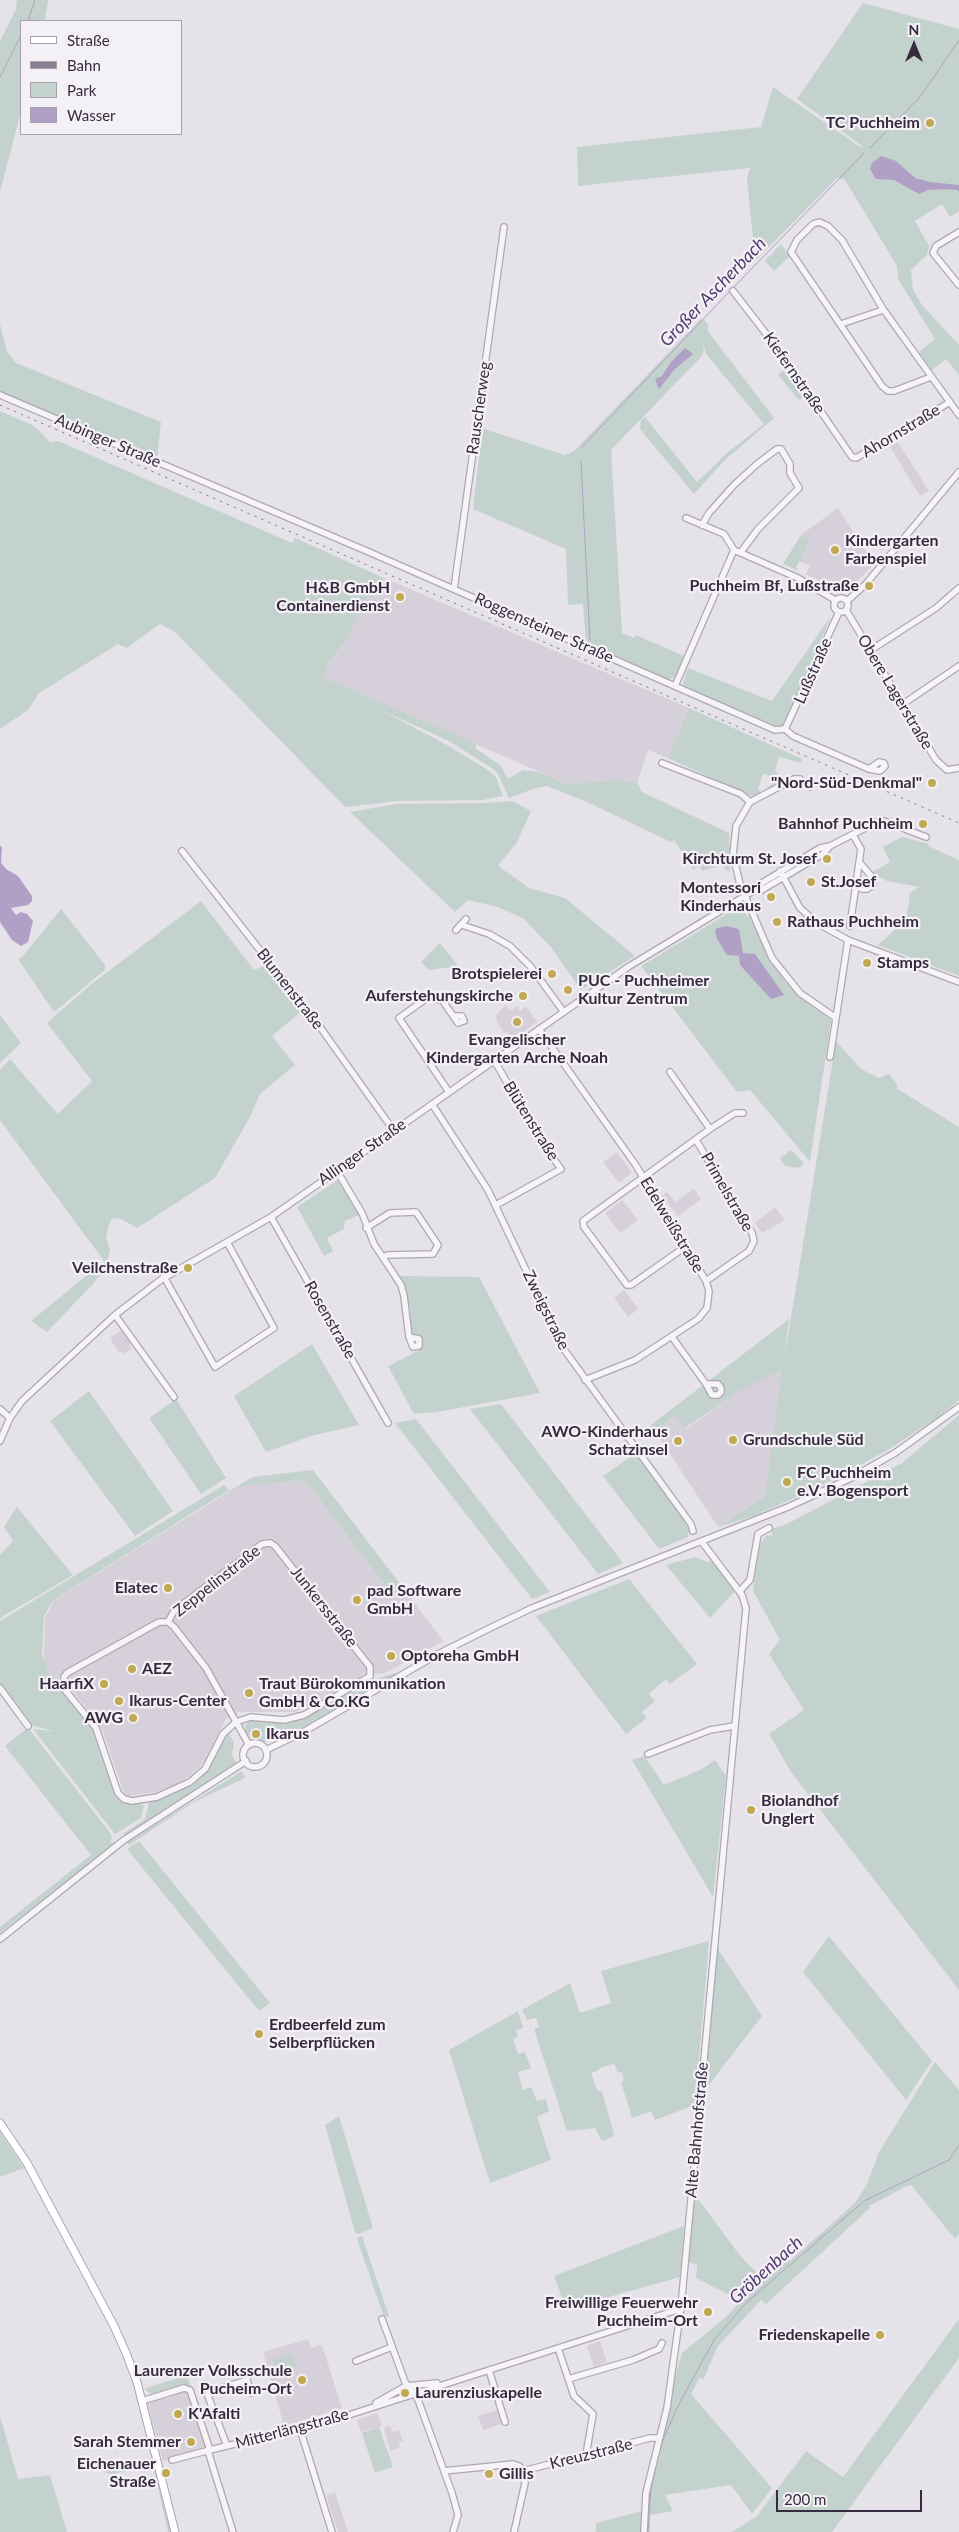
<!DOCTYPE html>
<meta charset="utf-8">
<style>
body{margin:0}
#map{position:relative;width:959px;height:2532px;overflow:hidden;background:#e6e2e9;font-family:Lato,sans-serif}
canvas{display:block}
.legend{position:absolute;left:20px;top:20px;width:162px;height:115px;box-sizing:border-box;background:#f4f1f6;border:1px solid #a8a2ad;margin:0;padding:6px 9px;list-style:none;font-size:15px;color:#372b3f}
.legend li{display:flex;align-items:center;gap:10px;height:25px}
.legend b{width:25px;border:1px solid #a8a2ad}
.north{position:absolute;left:889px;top:20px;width:50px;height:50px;-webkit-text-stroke:4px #f4f1f6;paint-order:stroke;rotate:0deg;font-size:14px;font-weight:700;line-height:20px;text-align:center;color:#372b3f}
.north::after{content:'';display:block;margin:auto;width:18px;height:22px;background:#372b3f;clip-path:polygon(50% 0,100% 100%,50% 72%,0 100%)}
.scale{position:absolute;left:776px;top:2490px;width:146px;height:22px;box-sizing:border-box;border:2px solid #372b3f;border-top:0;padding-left:6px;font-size:15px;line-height:18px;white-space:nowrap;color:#372b3f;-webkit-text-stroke:4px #f4f1f6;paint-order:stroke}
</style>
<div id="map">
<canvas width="959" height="2532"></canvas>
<ul class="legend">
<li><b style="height:6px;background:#fff"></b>Straße</li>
<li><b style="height:6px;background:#887d91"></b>Bahn</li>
<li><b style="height:14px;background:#c4d2cd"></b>Park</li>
<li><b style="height:14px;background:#b1a0c5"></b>Wasser</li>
</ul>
<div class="north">N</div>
<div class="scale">200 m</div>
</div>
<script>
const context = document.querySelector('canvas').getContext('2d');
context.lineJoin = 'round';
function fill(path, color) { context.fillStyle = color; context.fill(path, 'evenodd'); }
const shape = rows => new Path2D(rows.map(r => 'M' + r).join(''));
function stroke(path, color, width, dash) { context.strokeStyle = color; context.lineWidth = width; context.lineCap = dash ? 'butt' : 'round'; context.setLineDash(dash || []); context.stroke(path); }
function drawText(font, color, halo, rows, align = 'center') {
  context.font = font + ' Lato,sans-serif'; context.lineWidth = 4.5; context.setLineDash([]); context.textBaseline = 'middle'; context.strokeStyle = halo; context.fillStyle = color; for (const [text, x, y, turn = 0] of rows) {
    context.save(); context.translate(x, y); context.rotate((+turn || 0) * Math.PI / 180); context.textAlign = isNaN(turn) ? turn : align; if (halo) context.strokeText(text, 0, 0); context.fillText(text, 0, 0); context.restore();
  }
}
fill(shape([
 [898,442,929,491,920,496,890,447],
 [838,508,874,564,845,593,806,574,810,566,799,561,810,540,801,535],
 [384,578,689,708,668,758,648,750,637,783,616,780,567,784,323,677,330,660,346,641,367,597,373,597],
 [506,1005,510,1011,517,1006,520,1011,526,1006,537,1022,514,1039,507,1032,504,1033,497,1022,496,1015],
 [617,1152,632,1173,619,1183,603,1162],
 [694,1189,701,1199,678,1216,662,1196,667,1192,675,1202],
 [622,1200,638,1220,620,1233,605,1213],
 [775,1207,785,1220,762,1233,755,1223],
 [624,1290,638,1309,628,1317,614,1298],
 [122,1330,132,1343,129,1346,131,1349,124,1354,122,1351,119,1353,110,1338],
 [783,1369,765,1496,718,1527,655,1431,674,1416,686,1429,736,1393],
 [305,1480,394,1597,404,1589,443,1641,383,1674,363,1673,360,1677,308,1707,295,1712,239,1712,226,1719,205,1760,199,1768,181,1782,157,1792,127,1796,123,1791,102,1729,66,1682,57,1675,51,1679,44,1662,45,1619,53,1601,236,1487],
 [308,2339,311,2348,322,2345,342,2408,284,2426,263,2352],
 [600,2341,607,2362,594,2367,587,2346],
 [183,2390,188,2392,208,2449,163,2461,147,2402],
 [497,2410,501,2424,483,2430,478,2416],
 [377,2413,382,2426,361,2432,357,2420],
 [390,2426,392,2432,399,2430,403,2441,399,2442,400,2447,390,2451,384,2428],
 [335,2492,348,2532,338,2532,326,2495]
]), '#d5d0da');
fill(shape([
 [17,0,48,0,45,21,21,21,21,111,0,192,0,41,16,9],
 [863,3,959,29,959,211,950,217,942,204,915,221,929,246,927,255,911,270,913,290,922,305,959,345,959,375,946,359,932,370,919,352,935,339,898,279,897,266,845,180,837,178,755,261,747,178,750,168,578,186,577,147,761,127,773,87,862,148,861,145,797,99],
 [781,244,790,256,774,271,765,261],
 [701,319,705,321,709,326,707,330,774,418,724,461,694,494,640,429,641,420,645,417,697,482,727,453,764,424,706,354,701,335,704,349,702,356,611,450,622,633,634,638,636,635,684,656,676,676,668,680,586,644,583,604,568,605,566,549,473,509,482,433,477,431,478,427,565,455,574,451],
 [0,324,7,352,16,363,161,422,157,459,0,392],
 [787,367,807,395,799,400,778,375],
 [0,411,34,426,50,442,58,441,292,543,295,538,384,578,373,598,367,597,346,641,330,660,323,677,477,744,475,748,501,766,508,779,523,770,539,772,567,784,616,780,637,783,642,792,729,833,730,872,724,868,719,852,719,866,702,871,699,866,693,870,674,840,671,842,587,802,547,786,536,788,509,798,497,772,490,767,449,741,381,710,447,745,488,770,496,777,503,796,483,800,397,801,345,807,175,632,160,624,127,648,118,644,39,693,28,710,0,729],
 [801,535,810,540,796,568,799,571,783,564],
 [831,616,786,723,782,726,774,725,685,687,683,684,688,668,772,701],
 [689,708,802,759,801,763,779,757,775,770,782,781,768,789,769,786,771,786,774,777,763,774,758,789,761,793,751,796,668,758],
 [512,801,531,811,517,842,498,866,529,888,565,898,635,956,581,990,550,946,524,919,498,907,468,900,455,912,350,812,397,804,484,803],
 [902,837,929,844,928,846,959,860,959,976,878,945,900,925,905,928,910,893,919,887,887,881,871,873,890,862,883,847],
 [201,901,254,970,265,966,302,1011,272,1036,295,1065,260,1094,250,1117,215,1178,137,1228,119,1218,112,1219,108,1227,106,1239,110,1249,107,1264,93,1284,47,1332,31,1321,104,1261,0,1120,0,1070,10,1059,58,1114,92,1081,47,1023,89,986],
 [740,906,743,906,747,917,750,915,771,960,783,979,797,994,831,1020,810,1162,750,1090,737,1092,641,966],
 [61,909,105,965,105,970,54,1012,18,959,23,956],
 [440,943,458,966,429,970,421,962],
 [0,1015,21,1043,0,1063],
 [836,1041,861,1069,879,1078,889,1074,898,1086,896,1088,959,1127,959,1400,937,1418,888,1450,819,1487,754,1516,718,1527,765,1496,782,1370,736,1393,685,1428,674,1416,655,1431,651,1425,789,1319,785,1355],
 [791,1150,804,1163,799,1168,785,1166,780,1158],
 [338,1180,359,1215,345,1221,344,1229,327,1238,333,1251,324,1256,297,1207],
 [400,1276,479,1277,540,1393,437,1412,414,1414,388,1366,420,1350,422,1344,421,1337,413,1335,411,1328,410,1308],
 [312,1344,359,1425,311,1436,266,1452,234,1396],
 [89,1391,173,1511,135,1536,50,1421],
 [176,1399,226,1478,201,1494,149,1418],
 [501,1404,623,1563,598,1574,470,1409],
 [959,1415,959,1990,791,1772,769,1734,804,1710,769,1654,780,1640,753,1591,759,1545,767,1535,772,1536,772,1529,787,1524,902,1463],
 [416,1419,550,1592,532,1599,395,1423],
 [639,1451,690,1525,688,1537,659,1549,603,1476],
 [313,1470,404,1589,394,1597,305,1480,236,1487,253,1477],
 [224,1485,229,1490,52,1601,44,1617,42,1655,51,1679,59,1675,58,1683,61,1689,95,1732,119,1799,124,1803,141,1804,144,1806,141,1818,115,1834,33,1729,54,1731,30,1725,0,1684,0,1621],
 [17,1507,73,1575,0,1618,0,1555,13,1541,4,1527],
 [695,1557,708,1562,713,1560,733,1586,734,1592,710,1618,666,1565],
 [629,1579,697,1664,670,1684,666,1679,649,1694,655,1701,642,1712,647,1718,626,1734,536,1616],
 [394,1673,397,1674,287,1736,266,1742,253,1739,246,1732,245,1725,251,1720,281,1722,298,1720,370,1681],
 [26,1729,29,1729,111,1834,112,1838,110,1842,116,1843,0,1933,0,1927,91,1855,5,1746,0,1750],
 [228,1732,234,1743,232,1755,236,1762,227,1771,124,1837,124,1833,145,1819,149,1802,174,1794,206,1772],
 [644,1756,664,1785,702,1769,715,1760,726,1776,713,1897,632,1760],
 [242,1771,245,1778,194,1802,129,1845,127,1842],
 [139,1841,270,2003,259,2011,127,1849],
 [829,1936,932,2061,906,2100,803,1972],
 [709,1941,695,2105,655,2120,651,2111,632,2118,621,2082,624,2081,622,2072,618,2073,614,2064,599,2068,599,2070,591,2073,597,2090,602,2092,614,2134,612,2137,602,2141,595,2128,567,2131,534,2029,539,2027,536,2018,527,2020,522,2010,570,1983,580,2013,611,2003,601,1971],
 [716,1946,762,2016,708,2086,703,2089],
 [518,2011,523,2028,516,2030,518,2037,513,2039,518,2054,525,2052,531,2068,518,2072,523,2090,531,2087,537,2101,546,2099,549,2111,537,2117,551,2160,490,2183,449,2050],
 [935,2062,959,2090,959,2234,955,2239,911,2185,905,2187,869,2206,870,2208,766,2304,761,2300,718,2346,703,2380,700,2377,691,2394,772,2488,752,2514,731,2485,665,2495,673,2511,650,2515,650,2532,646,2532,646,2477,682,2353,726,2317,741,2301,696,2278,697,2265,687,2261,693,2192,738,2253,764,2281,788,2259,790,2261,855,2203,867,2184,879,2152],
 [339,2116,373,2228,358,2234,355,2232,325,2125],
 [0,2132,24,2168,0,2177],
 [684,2226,680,2277,566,2309,554,2276],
 [362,2236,389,2316,384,2317,358,2242,357,2238],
 [959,2319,959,2358,832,2532,732,2532,757,2516,806,2451,843,2477],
 [292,2354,296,2366,270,2373,268,2368,275,2366,273,2360],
 [187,2375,191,2387,184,2384,152,2394,144,2389],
 [0,2416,18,2479,50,2475,67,2532,0,2532],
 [379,2427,393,2467,375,2473,362,2433],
 [153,2461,155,2463,172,2532,168,2532,154,2470,150,2467,111,2474,103,2472,112,2467],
 [642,2511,641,2532,596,2532,596,2523]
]), '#c4d2cd');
fill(shape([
 [881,156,896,161,915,178,930,182,959,185,959,193,958,190,945,189,928,190,919,194,894,180,876,179,870,169,872,163],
 [685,348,693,354,674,370,659,389,655,379,662,376,671,362],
 [0,846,2,847,1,863,6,869,18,876,32,896,32,901,28,905,11,908,16,915,21,912,27,914,33,921,28,942,21,946,12,940,0,922],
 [726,926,739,929,743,953,755,954,784,995,771,999,740,965,739,956,727,955,717,939,715,929]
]), '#b1a0c5');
stroke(shape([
 [28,21,35,0],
 [0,77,21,35],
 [870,148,920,97,959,40],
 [733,288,864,153],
 [581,448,730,291],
 [581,462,590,640],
 [661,2445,678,2406,714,2340,746,2303,864,2201,949,2160,959,2145],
 [648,2532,651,2488,658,2456]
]), '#b1a0c5', 1);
const minor = shape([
 [959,232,936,246,933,253,959,285],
 [733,291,781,353,852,457,856,458,878,445,950,402],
 [841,324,883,310],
 [931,377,894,391,888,391,882,386,791,252,797,240,813,224,819,222,828,226,842,240,883,309,959,415],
 [0,395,369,552,775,730,785,729],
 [686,518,724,534,734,550,798,578,835,600],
 [702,525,709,513,734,485,757,464,777,449,781,449,790,464,790,473,799,488,758,529,741,552],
 [454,589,504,227],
 '834 605a7 7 0 1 1 14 0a7 7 0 1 1-14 0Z',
 [847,601,865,585,959,472],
 [846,610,936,760,947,770,959,768],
 [871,650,936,608,959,588],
 [675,686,734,550],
 [903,704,959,666],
 [785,729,793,736,869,769,880,771,885,766,884,763,879,762,869,769],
 [785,729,839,612],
 [662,763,741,794,750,802],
 [810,787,800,779,794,779,750,802,736,826,733,855,740,884,772,958,800,993,836,1018],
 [182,851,315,1020,394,1131],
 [780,871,800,908,817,923,848,940,959,982],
 [856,886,862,889,867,889,873,885,873,878,860,863],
 [753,891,757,886,820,848,830,846,877,822,884,821,926,837],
 [462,925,489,934,510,946,531,967,563,1011],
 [850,926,861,849,853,835],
 [456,930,466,919],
 [539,1029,635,1164,706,1281,709,1291,707,1308,698,1319,635,1360,585,1380],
 [830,1057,848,940],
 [494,1060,541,1141,561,1169,496,1205],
 [670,1072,710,1129],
 [449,1092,399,1018,427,998,442,1000,458,1023,464,1021,462,1016,455,1016],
 [432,1104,488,1190,563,1348,691,1524,693,1531],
 [696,1140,752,1233,754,1241,749,1251,706,1281],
 [337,1171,362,1213,374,1244,401,1285,404,1296,409,1337],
 [271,1217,388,1423],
 [366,1228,390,1213,416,1212,438,1245,433,1254,387,1255,383,1258],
 [685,1247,631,1285,627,1285,593,1239,584,1227,583,1221,710,1129,735,1113,743,1113],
 [164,1277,215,1367,274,1328,227,1242],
 [115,1315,174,1397],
 [409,1337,419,1339,419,1346,413,1347,409,1337],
 [672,1337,706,1384],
 [706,1384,718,1384,721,1388,721,1392,718,1395,712,1395,706,1384],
 [0,1409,10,1418],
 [0,1441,10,1418,22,1401,115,1315,162,1279,271,1217,628,967,745,896,753,891,760,891,823,854,830,846],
 [270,1543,275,1546,370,1667,370,1676,304,1715,284,1720,251,1717,236,1722,223,1734,205,1769,190,1782,157,1797,132,1801,124,1799,118,1793,96,1728,65,1690,64,1677,67,1673,159,1622,168,1622,174,1611,262,1544,270,1543],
 [740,1591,750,1580,758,1534,769,1528],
 [168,1622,174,1627,206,1668,249,1745],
 [0,1688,28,1726],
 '243 1755a12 12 0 1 1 24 0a12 12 0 1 1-24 0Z',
 [266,1750,303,1732,438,1654,490,1628,532,1608,788,1507,851,1478,895,1453,959,1407],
 [648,1754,710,1730,734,1726],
 [0,1939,124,1840,246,1761],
 [382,2319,405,2382,417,2397,452,2493,458,2515,453,2532],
 [558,2348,574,2396,593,2414,586,2455],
 [356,2361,392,2347],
 [489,2370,505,2422],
 [568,2379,633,2360,659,2349,662,2343],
 [142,2401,184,2388,190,2390,210,2450,330,2421,680,2309],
 [376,2403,406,2386,437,2383],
 [300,2429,332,2532],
 [227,2446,208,2396,209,2392,247,2380,251,2393],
 [208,2451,233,2532],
 [172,2460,210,2450],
 [444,2471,513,2464,519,2466,523,2471,525,2483,514,2532],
 [523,2471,650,2438,658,2438],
 [644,2532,646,2493,667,2408,681,2307,746,1608,742,1595,702,1542]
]);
const major = shape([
 [0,2123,27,2163,114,2326,126,2353,137,2382,175,2532]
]);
stroke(minor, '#aea7b3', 8);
stroke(major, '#aba2b3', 9);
stroke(minor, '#f6f4f7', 5.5);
stroke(major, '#fff', 7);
stroke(shape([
 [0,405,959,823]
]), '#887d91', 1, [2.5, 5]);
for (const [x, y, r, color] of [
 [930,123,5,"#c1a953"],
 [835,550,5,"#c1a953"],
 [869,586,5,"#c1a953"],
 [400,597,5,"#c1a953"],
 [932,783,5,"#c1a953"],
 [923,824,5,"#c1a953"],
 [827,859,5,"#c1a953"],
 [811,882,5,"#c1a953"],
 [771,897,5,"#c1a953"],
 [777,922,5,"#c1a953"],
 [867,963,5,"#c1a953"],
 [552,974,5,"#c1a953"],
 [568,990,5,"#c1a953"],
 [523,996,5,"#c1a953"],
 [517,1022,5,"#c1a953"],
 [188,1268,5,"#c1a953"],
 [733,1440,5,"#c1a953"],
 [678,1441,5,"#c1a953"],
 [787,1482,5,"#c1a953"],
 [168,1588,5,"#c1a953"],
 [357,1600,5,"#c1a953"],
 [391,1656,5,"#c1a953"],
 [132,1669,5,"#c1a953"],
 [104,1684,5,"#c1a953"],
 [249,1693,5,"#c1a953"],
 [119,1701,5,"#c1a953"],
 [133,1718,5,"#c1a953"],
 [256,1734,5,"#c1a953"],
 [751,1810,5,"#c1a953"],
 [259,2034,5,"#c1a953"],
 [708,2312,5,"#c1a953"],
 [880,2335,5,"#c1a953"],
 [302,2380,5,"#c1a953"],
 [405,2393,5,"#c1a953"],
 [178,2414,5,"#c1a953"],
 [191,2442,5,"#c1a953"],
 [166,2473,5,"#c1a953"],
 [489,2474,5,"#c1a953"]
]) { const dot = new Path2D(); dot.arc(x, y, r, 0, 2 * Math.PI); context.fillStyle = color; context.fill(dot); stroke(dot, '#f4f1f6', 2); }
drawText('bold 16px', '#372b3f', '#f4f1f6', [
 ["TC Puchheim",920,123],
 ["Kindergarten",845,541,"left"],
 ["Farbenspiel",845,559,"left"],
 ["Puchheim Bf, Lußstraße",859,586],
 ["H&B GmbH",390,588],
 ["Containerdienst",390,606],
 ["\"Nord-Süd-Denkmal\"",922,783],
 ["Bahnhof Puchheim",913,824],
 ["Kirchturm St. Josef",817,859],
 ["St.Josef",821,882,"left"],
 ["Montessori",761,888],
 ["Kinderhaus",761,906],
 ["Rathaus Puchheim",787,922,"left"],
 ["Stamps",877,963,"left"],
 ["Brotspielerei",542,974],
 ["PUC - Puchheimer",578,981,"left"],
 ["Kultur Zentrum",578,999,"left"],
 ["Auferstehungskirche",513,996],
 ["Evangelischer",517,1040,"center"],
 ["Kindergarten Arche Noah",517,1058,"center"],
 ["Veilchenstraße",178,1268],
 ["AWO-Kinderhaus",668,1432],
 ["Schatzinsel",668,1450],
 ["Grundschule Süd",743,1440,"left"],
 ["FC Puchheim",797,1473,"left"],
 ["e.V. Bogensport",797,1491,"left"],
 ["Elatec",158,1588],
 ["pad Software",367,1591,"left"],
 ["GmbH",367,1609,"left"],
 ["Optoreha GmbH",401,1656,"left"],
 ["AEZ",142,1669,"left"],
 ["HaarfiX",94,1684],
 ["Traut Bürokommunikation",259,1684,"left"],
 ["GmbH & Co.KG",259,1702,"left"],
 ["Ikarus-Center",129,1701,"left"],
 ["AWG",123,1718],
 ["Ikarus",266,1734,"left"],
 ["Biolandhof",761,1801,"left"],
 ["Unglert",761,1819,"left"],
 ["Erdbeerfeld zum",269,2025,"left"],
 ["Selberpflücken",269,2043,"left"],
 ["Freiwillige Feuerwehr",698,2303],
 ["Puchheim-Ort",698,2321],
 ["Friedenskapelle",870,2335],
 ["Laurenzer Volksschule",292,2371],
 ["Pucheim-Ort",292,2389],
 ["Laurenziuskapelle",415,2393,"left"],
 ["K'Afalti",188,2414,"left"],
 ["Sarah Stemmer",181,2442],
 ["Eichenauer",156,2464],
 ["Straße",156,2482],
 ["Gillis",499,2474,"left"]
], 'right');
drawText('16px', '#372b3f', '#f4f1f6', [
 ["Kiefernstraße",794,373,55],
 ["Rauscherweg",479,408,-82],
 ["Ahornstraße",901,431,-31],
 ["Aubinger Straße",108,441,23],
 ["Roggensteiner Straße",544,628,24],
 ["Lußstraße",813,671,-66],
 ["Obere Lagerstraße",895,692,59],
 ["Blumenstraße",290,989,52],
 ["Blütenstraße",531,1121,58],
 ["Allinger Straße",362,1152,-35],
 ["Primelstraße",727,1192,60],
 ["Edelweißstraße",672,1225,59],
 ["Zweigstraße",546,1310,64],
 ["Rosenstraße",330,1320,60],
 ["Zeppelinstraße",217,1581,-38],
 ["Junkersstraße",324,1607,52],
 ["Alte Bahnhofstraße",697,2130,-85],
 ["Mitterlängstraße",292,2429,-15],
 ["Kreuzstraße",591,2454,-14]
]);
drawText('italic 18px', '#543a6f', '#f4f1f6', [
 ["Großer Ascherbach",713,292,-46],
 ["Gröbenbach",766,2270,-42]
]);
</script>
